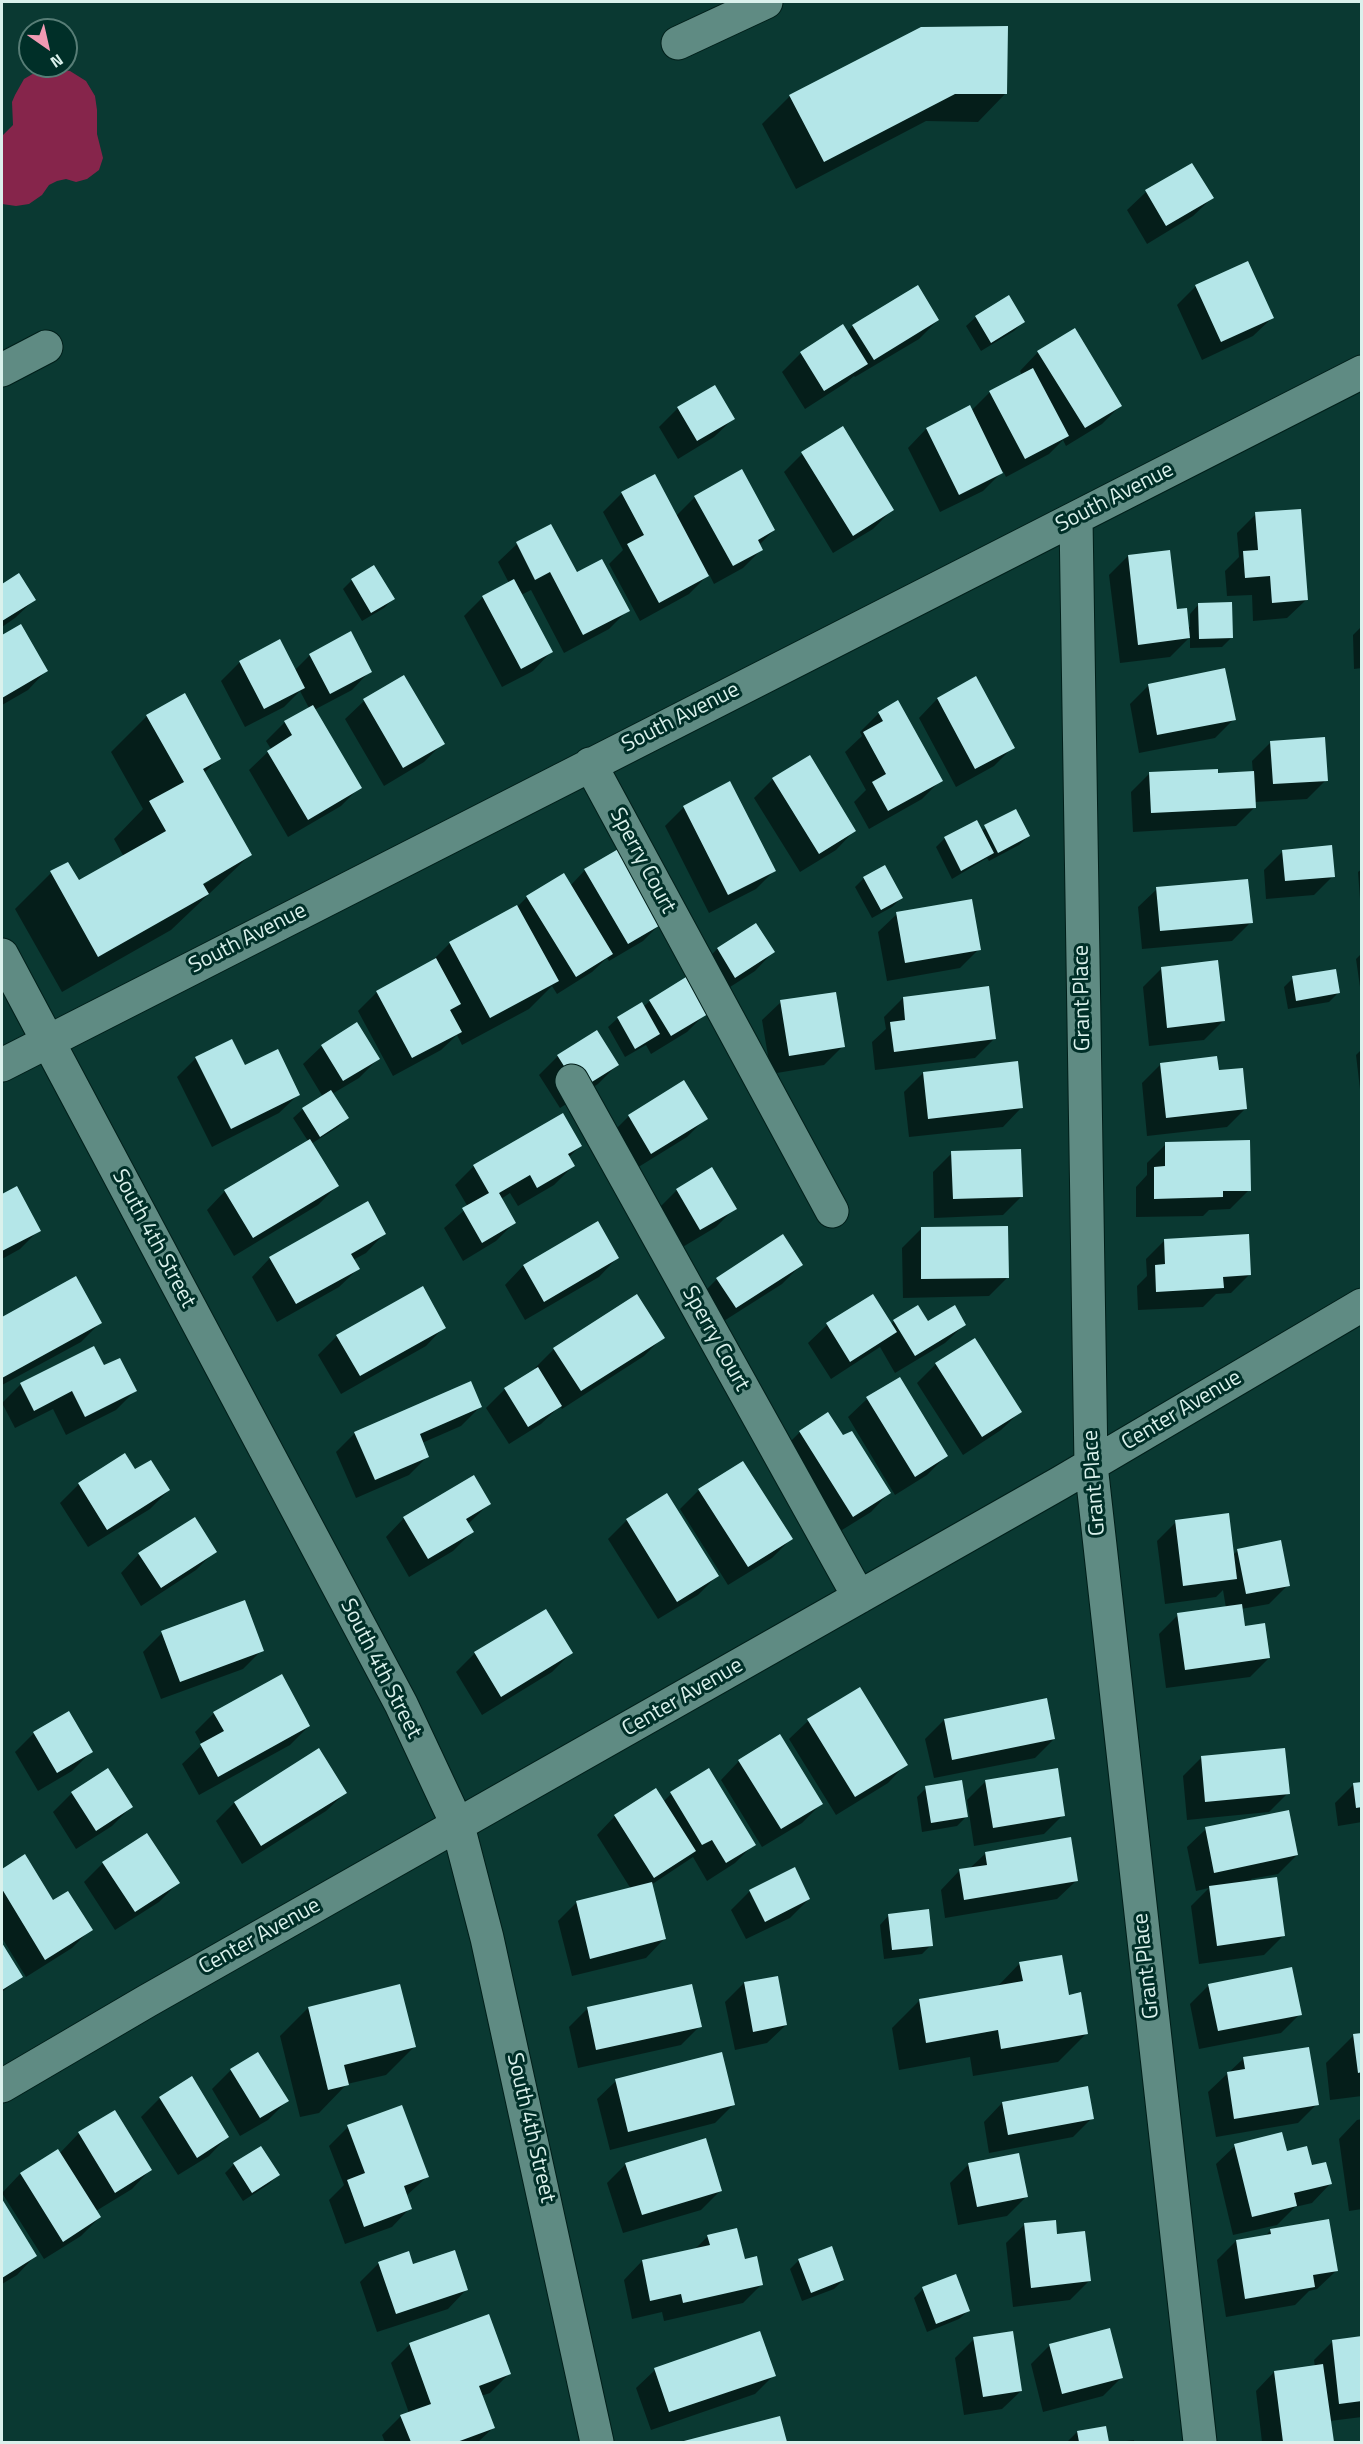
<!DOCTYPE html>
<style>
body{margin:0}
#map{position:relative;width:1363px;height:2444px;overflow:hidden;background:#0a3932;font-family:"Titillium Web",sans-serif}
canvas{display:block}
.frame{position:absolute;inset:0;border:3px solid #daf1ec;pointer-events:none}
.north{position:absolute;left:18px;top:18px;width:60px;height:60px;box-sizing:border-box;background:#002f28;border:2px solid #577d76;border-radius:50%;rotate:146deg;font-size:16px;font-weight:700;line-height:24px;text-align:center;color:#daf1ec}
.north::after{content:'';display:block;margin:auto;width:21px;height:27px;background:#f19ab3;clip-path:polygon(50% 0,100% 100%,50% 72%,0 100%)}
</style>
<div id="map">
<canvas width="1363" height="2444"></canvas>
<div class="frame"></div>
<div class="north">N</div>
</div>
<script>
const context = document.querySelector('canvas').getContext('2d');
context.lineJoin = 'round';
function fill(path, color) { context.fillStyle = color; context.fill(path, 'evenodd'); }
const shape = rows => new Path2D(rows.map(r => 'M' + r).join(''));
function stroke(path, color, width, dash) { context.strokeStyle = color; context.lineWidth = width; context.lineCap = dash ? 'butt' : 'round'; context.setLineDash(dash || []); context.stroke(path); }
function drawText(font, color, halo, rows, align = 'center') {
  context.font = font + ' "Titillium Web",sans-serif'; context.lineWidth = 6; context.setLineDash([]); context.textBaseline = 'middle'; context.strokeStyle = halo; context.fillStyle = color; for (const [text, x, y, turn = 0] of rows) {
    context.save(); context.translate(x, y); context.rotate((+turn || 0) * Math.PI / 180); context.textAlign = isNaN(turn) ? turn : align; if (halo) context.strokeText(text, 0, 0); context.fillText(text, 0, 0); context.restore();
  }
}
fill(shape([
 [52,68,70,71,86,81,95,96,97,110,97,134,103,158,99,170,87,179,76,182,66,179,57,181,49,185,42,195,29,204,16,206,2,204,2,136,13,125,12,102,15,95,24,79,36,72]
]), '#86254b');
fill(shape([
 [921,28,1005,94,978,122,926,121,796,189,762,124,790,96],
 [1146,192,1212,198,1193,216,1147,244,1127,210],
 [1196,286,1272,318,1253,336,1202,360,1177,305],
 [1009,297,1023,322,1014,331,981,351,966,326,976,317],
 [938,320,919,339,855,377,854,376,847,382,805,409,782,372,801,353,847,333,853,326],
 [1038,352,1120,406,1102,424,1066,446,1063,440,1049,454,1006,477,1003,471,983,491,940,512,908,448,926,429,969,407,971,411,990,392,1022,375,1020,371],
 [678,408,733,419,714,437,678,459,659,427],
 [802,454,892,510,873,529,833,553,784,472],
 [622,493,676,516,695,497,774,530,759,545,761,550,743,568,714,584,709,574,689,594,640,621,609,564,623,550,603,512],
 [1256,514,1306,600,1287,618,1253,621,1252,595,1227,596,1225,571,1239,557,1237,533],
 [551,526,576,574,628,610,609,629,564,653,531,590,521,595,551,652,533,671,502,687,464,616,483,597,509,583,498,562,517,544],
 [1128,556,1188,627,1190,627,1190,614,1199,604,1231,638,1222,647,1190,648,1190,637,1170,657,1120,663,1109,575],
 [19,575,34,600,15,618,2,627,2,586],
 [352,580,393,599,384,608,362,621,343,589],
 [21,626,46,671,28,690,2,705,2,637],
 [1362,626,1362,668,1354,669,1353,635],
 [310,655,370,671,352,690,314,710,360,787,341,806,288,837,249,770,271,749,266,741,285,722,309,708,300,691,284,707,245,727,221,681,240,662,294,671],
 [403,677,443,743,424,762,384,786,345,719,364,701],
 [976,678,1013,747,994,766,956,787,919,718,937,699],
 [1149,685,1234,719,1215,738,1139,753,1130,704],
 [898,702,941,780,922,799,869,829,854,802,866,790,845,752,862,736,860,732,879,713],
 [147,716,219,758,204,773,250,855,171,930,62,992,15,909,51,873,78,883,124,857,114,839,143,809,111,752],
 [210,878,210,881,197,888],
 [1271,742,1326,780,1307,799,1255,802,1255,807,1236,826,1133,832,1131,792,1150,773,1253,773,1252,761],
 [773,779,854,831,836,850,800,872,754,798],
 [684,807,774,871,756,889,709,913,665,826],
 [1016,811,1029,836,1019,845,989,861,987,858,952,879,936,847,945,838,981,831],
 [1283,851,1333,876,1314,895,1266,899,1264,870],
 [1362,869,1362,899,1360,899,1358,872],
 [585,870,662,922,643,941,609,961,607,958,592,972,557,994,552,986,529,1009,462,1045,457,1035,441,1050,393,1076,358,1011,377,992,430,963,450,943,518,906,527,897,570,886],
 [864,878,901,898,892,907,872,918,855,887],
 [1157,889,1251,922,1232,941,1142,949,1138,907],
 [897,914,979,949,960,968,887,981,878,932],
 [756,925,773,952,755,971,716,996,699,968,717,949],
 [1362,953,1362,994,1361,994,1356,959],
 [1162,968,1223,1021,1204,1040,1149,1046,1143,987],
 [1293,978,1338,993,1329,1002,1288,1009,1284,987],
 [903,998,994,1039,975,1058,875,1070,872,1042,886,1029,884,1017],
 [650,1001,706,1013,687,1032,651,1054,646,1045,625,1057,608,1027,618,1018,642,1004,643,1007],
 [781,1002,843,1046,824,1065,771,1074,762,1020],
 [322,1046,378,1059,359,1078,332,1094,347,1118,338,1127,311,1144,337,1186,318,1205,234,1256,207,1210,225,1191,308,1141,293,1118,303,1109,323,1097,303,1064],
 [1362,1049,1362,1089,1360,1089,1356,1055],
 [558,1056,617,1065,598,1084,560,1108,539,1075],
 [196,1058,298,1095,279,1113,212,1147,177,1077],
 [1161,1064,1218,1072,1246,1108,1227,1127,1147,1136,1142,1083],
 [923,1073,1021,1108,1003,1127,909,1137,904,1092],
 [684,1082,706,1118,687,1137,632,1171,610,1135,628,1117],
 [1166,1144,1249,1190,1230,1209,1209,1210,1203,1216,1136,1217,1136,1187,1147,1175,1147,1163],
 [580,1146,568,1158,573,1166,554,1185,518,1206,510,1193,501,1199,514,1223,496,1241,463,1261,444,1228,468,1207,455,1185,474,1166],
 [952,1153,1022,1196,1003,1215,934,1218,933,1172],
 [17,1188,39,1230,20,1249,2,1259,2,1196],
 [677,1190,735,1208,716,1227,681,1248,658,1209],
 [598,1223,617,1258,599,1277,525,1320,505,1285,523,1266],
 [921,1229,1008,1277,989,1296,903,1298,902,1248],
 [384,1234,366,1253,353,1260,358,1269,339,1287,277,1322,252,1277,270,1258],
 [783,1236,801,1265,782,1284,716,1326,698,1298,717,1279],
 [1165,1240,1250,1274,1231,1293,1216,1294,1203,1307,1138,1310,1137,1286,1147,1276,1146,1259],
 [76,1278,100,1323,81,1342,2,1385,2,1318],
 [894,1321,964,1325,945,1343,895,1373,880,1347,831,1379,808,1343,827,1325,890,1325],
 [444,1327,426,1346,341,1394,318,1355,337,1336],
 [663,1337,644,1356,562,1409,560,1406,541,1424,509,1444,486,1408,505,1389,536,1370,535,1368,554,1349],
 [936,1364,1020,1412,1001,1430,963,1455,917,1383],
 [103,1367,135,1391,116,1410,66,1435,53,1409,15,1428,2,1403,21,1384],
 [867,1399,946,1456,927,1475,895,1495,848,1417],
 [480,1407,461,1426,422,1443,428,1456,409,1475,356,1498,336,1452,355,1433],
 [828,1414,843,1437,889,1493,871,1512,834,1535,781,1451,800,1432],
 [79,1484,169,1490,150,1509,88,1547,60,1503],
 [699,1490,791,1539,772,1558,728,1585,680,1509],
 [667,1495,717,1576,698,1595,658,1619,608,1539,627,1520],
 [489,1504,468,1524,472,1532,453,1551,409,1577,386,1537,404,1518],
 [1176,1522,1232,1556,1238,1550,1288,1585,1269,1604,1241,1609,1244,1627,1269,1658,1250,1677,1166,1688,1159,1634,1178,1615,1226,1608,1223,1590,1216,1597,1165,1604,1157,1541],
 [215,1551,196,1570,141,1606,121,1573,139,1554],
 [162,1633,262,1650,243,1669,161,1699,143,1652],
 [475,1653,571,1653,552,1672,482,1715,456,1672],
 [214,1713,309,1726,290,1745,199,1795,182,1764,202,1745,195,1732],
 [944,1720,1054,1739,1035,1758,934,1778,925,1739],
 [808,1721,906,1764,888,1783,836,1815,789,1739],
 [34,1733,91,1752,72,1771,38,1791,15,1752],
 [1202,1757,1288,1793,1269,1812,1187,1820,1183,1776],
 [739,1761,821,1804,802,1823,762,1847,721,1780],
 [107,1770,131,1807,112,1826,76,1849,53,1812,72,1793],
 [709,1770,754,1844,735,1863,707,1881,693,1857,651,1885,664,1939,646,1958,572,1976,558,1921,577,1902,631,1889,597,1835,615,1816,663,1802,671,1794],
 [986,1781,1063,1815,1044,1834,974,1846,967,1800],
 [1362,1783,1362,1822,1338,1826,1335,1803,1353,1785],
 [926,1788,966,1817,957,1826,922,1832,917,1797],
 [345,1793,326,1811,242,1864,216,1821,234,1803],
 [1206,1829,1297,1855,1278,1874,1251,1879,1283,1936,1264,1955,1199,1964,1191,1906,1209,1888,1196,1891,1187,1847],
 [986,1853,1076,1881,1057,1899,945,1918,941,1890,959,1871,969,1869],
 [24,1856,53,1902,91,1929,72,1948,26,1977,2,1938,2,1870],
 [103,1863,178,1883,159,1902,115,1930,84,1882],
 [750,1891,809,1899,790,1918,746,1939,731,1910],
 [889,1915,931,1945,922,1954,884,1959,880,1925],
 [2,1947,21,1977,2,1992],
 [1020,1963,1067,1996,1086,2034,1058,2062,973,2076,970,2057,899,2070,892,2028,920,2000,997,1987],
 [744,1983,786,2025,767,2043,735,2050,725,2002],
 [1209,1985,1300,2014,1281,2033,1199,2049,1190,2004],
 [308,2008,414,2047,386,2075,347,2084,319,2113,300,2117,280,2036],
 [588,2008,700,2026,681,2045,578,2068,569,2027],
 [1354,2035,1362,2035,1362,2096,1330,2100,1326,2063],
 [258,2054,287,2101,268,2120,240,2136,212,2089,231,2070],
 [1243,2059,1317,2104,1298,2123,1216,2137,1208,2092],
 [616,2081,734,2104,715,2123,610,2150,597,2099],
 [160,2098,227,2137,209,2156,178,2175,141,2117],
 [1002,2103,1092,2118,1073,2137,989,2153,984,2122],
 [1362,2119,1362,2209,1349,2211,1339,2139,1357,2120],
 [348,2127,427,2177,406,2196,410,2208,392,2227,345,2244,329,2200,344,2185,329,2146],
 [79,2133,150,2170,132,2189,96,2211,100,2217,81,2236,44,2259,2,2193,20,2174,57,2151,59,2154],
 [1235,2146,1286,2153,1311,2167,1330,2184,1312,2203,1295,2207,1277,2225,1233,2235,1216,2164],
 [234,2164,278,2175,269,2184,243,2201,225,2173],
 [626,2164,720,2191,701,2210,623,2233,607,2183],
 [969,2164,1026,2197,1007,2216,958,2225,950,2183],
 [2,2202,35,2256,17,2275,2,2284],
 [1024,2225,1056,2235,1089,2281,1070,2300,1013,2307,1006,2243],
 [1271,2230,1336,2271,1317,2289,1309,2291,1295,2305,1226,2317,1217,2260,1236,2241,1265,2236],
 [708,2236,743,2261,761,2285,743,2303,664,2321,662,2312,632,2319,624,2280,642,2261,694,2250],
 [799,2260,843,2280,834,2289,802,2301,790,2269],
 [379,2263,412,2266,466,2290,448,2309,377,2332,360,2282],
 [923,2289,969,2310,959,2319,927,2332,914,2298],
 [1362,2338,1362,2417,1330,2421,1333,2442,1262,2442,1256,2391,1274,2372,1315,2367,1314,2360,1333,2341],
 [974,2339,1021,2391,1002,2409,964,2415,955,2358],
 [410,2344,509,2374,490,2393,481,2396,493,2428,478,2442,385,2442,382,2435,401,2416,409,2413,391,2363],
 [1050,2345,1121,2378,1103,2396,1043,2412,1031,2364],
 [655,2370,774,2375,755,2394,651,2430,636,2388],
 [779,2418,785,2442,683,2442],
 [1105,2427,1108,2442,1067,2442,1077,2432],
 [1134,2440,1134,2442,1118,2442]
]), '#0007');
fill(shape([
 [1008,26,1007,94,955,94,824,162,789,95,921,27],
 [1192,163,1214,198,1166,226,1145,190],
 [1248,261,1274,318,1221,342,1195,285],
 [918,285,939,320,874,360,852,325],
 [1009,295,1025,322,991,343,975,316],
 [843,324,868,364,824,391,800,352],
 [1075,328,1122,406,1085,428,1037,351],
 [1033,368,1069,436,1025,459,989,391],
 [715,385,735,419,697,441,677,407],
 [970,405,1003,473,959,495,926,428],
 [843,426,894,510,853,536,801,452],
 [742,469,775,530,758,540,763,550,733,566,694,496],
 [655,474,709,576,659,603,627,544,644,535,621,492],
 [1301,509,1308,600,1272,603,1270,576,1245,578,1243,551,1258,550,1255,512],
 [551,524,577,572,602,559,630,611,583,635,550,572,535,580,516,542],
 [1170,550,1177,609,1187,608,1190,638,1138,645,1128,555],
 [374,565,395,599,371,613,351,579],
 [19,573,36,600,2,621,2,584],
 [514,579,553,652,521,669,482,596],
 [1232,602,1233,638,1199,639,1198,603],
 [21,624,48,671,2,698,2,635],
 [351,631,372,672,330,694,309,654],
 [280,639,305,688,264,709,239,661],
 [1225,668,1236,720,1157,735,1148,684],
 [404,675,445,744,403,768,363,699],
 [976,676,1015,748,975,769,937,698],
 [185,693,221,759,203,769,252,855,203,884,209,894,98,957,50,871,68,862,79,880,166,831,149,801,184,782,146,715],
 [898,700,943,781,888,811,872,782,886,774,863,732,883,721,878,712],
 [313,705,362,788,308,820,267,751,292,735,284,721],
 [1325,737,1328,781,1273,784,1270,741],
 [810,755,856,831,819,854,772,778],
 [1218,769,1218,773,1254,771,1256,808,1151,813,1149,772],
 [730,781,776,871,728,895,683,806],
 [1016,809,1030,836,998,853,984,825],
 [977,820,994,853,961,871,944,837],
 [1332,845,1335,877,1285,881,1282,850],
 [620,848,664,923,628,944,584,869],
 [885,865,903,898,881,910,863,877],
 [564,873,613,954,576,977,526,896],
 [1248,879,1253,923,1160,931,1156,887],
 [972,899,981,950,905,963,896,912],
 [517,905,559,981,490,1018,449,942],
 [756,923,775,952,735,978,717,948],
 [436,958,461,1004,450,1010,462,1032,412,1058,376,991],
 [1218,960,1225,1021,1167,1028,1161,967],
 [1336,969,1340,993,1296,1001,1292,976],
 [686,977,708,1014,671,1036,649,1000],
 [989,986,996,1039,894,1052,890,1022,905,1020,903,997],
 [836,992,845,1047,789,1056,780,1000],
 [642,1002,660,1034,635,1049,617,1017],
 [357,1022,380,1059,343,1081,321,1045],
 [597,1030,619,1065,579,1090,557,1055],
 [232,1039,245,1065,278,1049,300,1095,231,1129,195,1057],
 [1217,1056,1219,1070,1243,1068,1247,1109,1166,1118,1160,1063],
 [1018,1061,1023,1108,928,1119,923,1072],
 [684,1080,708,1119,651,1154,628,1115],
 [331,1090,349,1118,320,1137,302,1108],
 [563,1113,582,1146,568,1154,575,1166,537,1188,530,1175,499,1193,516,1223,482,1243,462,1208,489,1193,473,1165],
 [310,1139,339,1186,253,1238,224,1190],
 [1250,1140,1251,1191,1223,1191,1223,1197,1154,1199,1154,1167,1165,1166,1165,1142],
 [1021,1149,1023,1197,953,1199,951,1151],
 [712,1167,737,1209,700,1230,676,1189],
 [17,1186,41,1231,2,1251,2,1194],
 [368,1201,386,1234,351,1254,360,1269,296,1304,269,1257],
 [598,1221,619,1258,544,1302,523,1265],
 [1008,1226,1009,1278,921,1279,921,1227],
 [783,1234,803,1265,736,1308,716,1278],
 [1249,1234,1251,1275,1223,1277,1224,1288,1156,1292,1155,1265,1165,1264,1164,1239],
 [76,1276,102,1323,2,1378,2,1317],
 [423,1286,446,1328,360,1376,336,1335],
 [637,1294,665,1338,581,1391,553,1348],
 [873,1294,897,1332,850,1362,826,1323],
 [918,1305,928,1321,955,1305,966,1325,915,1356,893,1320],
 [975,1338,1022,1412,982,1437,935,1363],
 [94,1346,104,1365,120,1358,137,1391,85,1417,72,1391,34,1411,20,1383],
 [538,1367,562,1406,528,1427,504,1388],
 [900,1377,948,1456,915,1477,866,1397],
 [471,1381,482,1407,420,1434,429,1457,375,1480,354,1432],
 [828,1412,843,1435,852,1431,891,1493,853,1517,799,1431],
 [125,1453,135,1469,151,1460,170,1490,107,1530,78,1483],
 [743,1461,793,1539,748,1567,698,1489],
 [474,1475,491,1504,466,1519,474,1532,428,1559,403,1517],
 [667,1493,719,1576,677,1602,626,1519],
 [1229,1513,1237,1579,1183,1586,1175,1520],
 [195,1517,217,1552,161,1588,138,1553],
 [1281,1540,1290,1586,1246,1594,1237,1549],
 [245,1600,264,1651,180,1682,161,1631],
 [1242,1604,1245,1626,1265,1623,1270,1658,1185,1670,1177,1613],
 [546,1609,573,1653,501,1697,474,1652],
 [282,1674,310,1726,218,1777,200,1744,224,1731,213,1712],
 [860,1687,908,1765,855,1797,807,1719],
 [1047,1698,1055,1739,952,1760,944,1719],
 [69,1711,93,1752,57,1773,33,1732],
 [780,1734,823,1804,781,1829,738,1760],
 [319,1748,347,1793,261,1846,234,1802],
 [1285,1748,1290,1794,1205,1802,1201,1756],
 [108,1768,133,1807,96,1831,71,1792],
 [709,1768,756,1845,726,1863,712,1840,702,1845,670,1792],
 [1058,1768,1065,1816,993,1828,985,1780],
 [962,1780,968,1817,931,1823,925,1786],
 [1362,1782,1362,1807,1356,1808,1353,1783],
 [656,1788,696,1851,654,1878,614,1815],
 [1289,1810,1298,1855,1214,1873,1205,1827],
 [147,1833,180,1883,135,1912,102,1862],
 [1071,1837,1078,1881,964,1900,959,1869,987,1865,985,1852],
 [25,1854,53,1900,68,1891,93,1930,45,1960,2,1889,2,1869],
 [795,1867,810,1899,765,1922,749,1890],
 [1277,1877,1285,1936,1217,1946,1209,1886],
 [652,1882,666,1939,590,1959,576,1901],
 [929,1909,933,1946,892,1950,888,1914],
 [2,1943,23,1977,2,1990],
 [1062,1955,1069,1995,1081,1992,1088,2034,1001,2049,998,2030,926,2043,919,1999,1023,1981,1019,1962],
 [1292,1967,1302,2015,1218,2031,1208,1984],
 [778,1976,787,2025,753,2032,744,1982],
 [400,1984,416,2047,344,2065,349,2085,328,2090,308,2007],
 [692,1984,702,2027,596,2050,587,2007],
 [1362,2033,1362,2072,1358,2073,1353,2034],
 [1309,2047,1319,2105,1234,2119,1227,2072,1245,2069,1243,2057],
 [258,2052,289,2101,260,2118,230,2069],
 [722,2052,735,2105,628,2132,615,2079],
 [192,2076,229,2137,197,2158,159,2097],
 [1088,2086,1094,2119,1008,2135,1002,2102],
 [402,2105,429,2177,404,2186,412,2209,364,2227,347,2180,365,2173,347,2125],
 [115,2110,152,2170,115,2193,78,2132],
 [1282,2132,1287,2151,1307,2146,1312,2165,1326,2162,1332,2184,1294,2193,1297,2206,1252,2217,1234,2144],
 [706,2138,722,2191,642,2215,625,2163],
 [261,2146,280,2175,252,2193,233,2163],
 [58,2149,101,2217,63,2242,20,2173],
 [1019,2153,1028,2197,977,2207,968,2163],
 [2,2199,37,2256,2,2278],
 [1329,2219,1338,2271,1313,2275,1315,2287,1245,2299,1236,2240,1271,2234,1270,2229],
 [1056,2220,1057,2234,1085,2231,1091,2281,1031,2288,1024,2223],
 [737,2228,745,2259,757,2256,763,2285,683,2303,681,2294,650,2301,642,2260,710,2245,707,2235],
 [832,2246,844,2280,811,2293,798,2259],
 [455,2250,468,2290,396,2314,378,2262,409,2251,413,2264],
 [956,2274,970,2311,936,2324,922,2287],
 [489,2314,511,2374,479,2386,495,2428,457,2442,411,2442,400,2415,431,2404,409,2343],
 [1110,2328,1123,2378,1062,2394,1049,2344],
 [760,2331,776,2376,669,2412,654,2368],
 [1013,2331,1022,2391,983,2397,973,2337],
 [1362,2336,1362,2401,1339,2404,1332,2340],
 [1323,2364,1334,2442,1283,2442,1274,2371],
 [780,2416,787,2442,680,2442],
 [1106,2426,1109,2442,1079,2442,1077,2431]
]), '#b4e6e8');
const minor = shape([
 [678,43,766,2],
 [2,370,46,347],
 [1076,519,1091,1465,1200,2442],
 [590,764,832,1211],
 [2,955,401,1704,458,1826,487,1938,597,2442],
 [2,1065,1362,372],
 [572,1081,859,1597],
 [2,2086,147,2001,1060,1483,1362,1305]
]);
stroke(minor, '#001f1a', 35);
stroke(minor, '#5f8b83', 33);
drawText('22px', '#daf1ec', '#002f28', [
 ["South Avenue",1115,498,-27],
 ["South Avenue",681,718,-27],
 ["Sperry Court",642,861,62],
 ["South Avenue",248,939,-27],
 ["Grant Place",1083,998,-91],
 ["South 4th Street",153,1239,62],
 ["Sperry Court",715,1339,61],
 ["Center Avenue",1182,1411,-31],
 ["Grant Place",1095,1483,-94],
 ["South 4th Street",380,1669,63],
 ["Center Avenue",683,1698,-30],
 ["Center Avenue",260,1937,-29],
 ["Grant Place",1147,1966,-96],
 ["South 4th Street",530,2128,77]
]);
</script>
